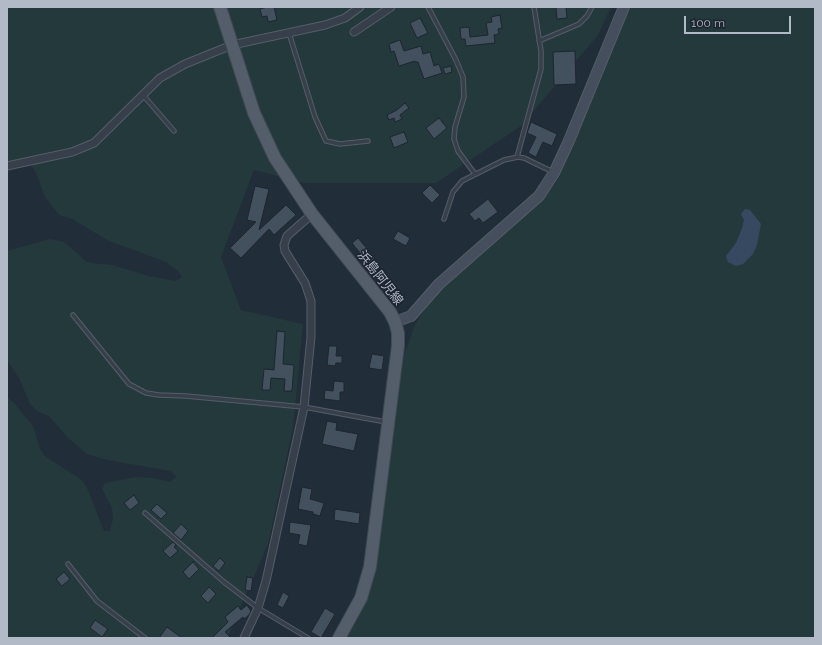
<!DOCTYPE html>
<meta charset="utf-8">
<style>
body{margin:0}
#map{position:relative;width:822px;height:645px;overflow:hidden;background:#222d3a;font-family:Raleway,sans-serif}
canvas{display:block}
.frame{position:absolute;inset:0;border:8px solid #b1bac6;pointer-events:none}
.scale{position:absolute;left:684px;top:16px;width:107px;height:18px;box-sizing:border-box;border:2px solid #b1bac6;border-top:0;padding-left:5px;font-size:12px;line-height:14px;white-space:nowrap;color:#b1bac6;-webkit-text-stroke:3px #1b242f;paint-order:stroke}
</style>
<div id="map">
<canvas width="822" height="645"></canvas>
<div class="frame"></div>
<div class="scale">100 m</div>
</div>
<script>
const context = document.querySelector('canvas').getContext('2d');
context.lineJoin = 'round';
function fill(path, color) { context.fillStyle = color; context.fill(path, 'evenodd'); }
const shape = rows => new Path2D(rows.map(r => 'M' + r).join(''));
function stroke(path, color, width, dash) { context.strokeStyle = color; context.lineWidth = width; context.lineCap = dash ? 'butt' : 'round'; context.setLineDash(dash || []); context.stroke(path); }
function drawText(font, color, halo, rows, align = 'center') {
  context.font = font + ' Raleway,"Noto Sans JP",sans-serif'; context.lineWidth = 3; context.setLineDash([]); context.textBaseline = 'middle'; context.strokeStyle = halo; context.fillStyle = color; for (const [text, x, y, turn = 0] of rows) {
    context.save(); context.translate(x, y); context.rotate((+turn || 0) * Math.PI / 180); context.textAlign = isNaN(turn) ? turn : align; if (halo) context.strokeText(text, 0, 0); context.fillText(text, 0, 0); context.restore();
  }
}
fill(shape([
 [7,7,611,7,598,35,521,126,436,183,305,183,254,170,221,257,241,310,303,324,293,428,268,544,227,638,7,638,7,397,14,403,33,426,40,449,46,457,82,480,87,488,104,531,110,531,113,519,112,508,102,489,105,483,135,477,153,478,170,482,176,477,171,471,107,460,87,454,68,438,49,416,38,412,30,404,19,378,7,360,7,251,50,239,64,242,86,261,91,263,112,265,149,276,176,281,182,277,178,271,166,262,109,241,72,219,59,215,45,197,36,173,29,161,24,159,7,162],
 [629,7,815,7,815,638,346,638,356,622,372,578,404,355,415,325,433,296,538,204,558,179]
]), '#24393b');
fill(shape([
 [745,209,750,210,761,224,757,245,753,254,743,264,736,266,728,262,726,256,736,243,742,228,744,220,741,214]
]), '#364961');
const building = shape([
 [267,7,274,7,277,20,268,22,267,16,262,17,260,9,267,7],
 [556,7,566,7,567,18,557,19,556,7],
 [500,15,502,28,498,29,499,34,494,35,495,43,466,46,465,39,461,39,460,28,469,27,470,37,488,35,486,23,492,22,491,17,500,15],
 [420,18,428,33,417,38,410,23,420,18],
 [400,40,404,51,421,46,423,54,430,52,434,66,439,64,442,73,424,79,418,62,415,62,415,61,399,66,394,51,391,52,389,44,400,40],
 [575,51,576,84,554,85,553,52,575,51],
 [451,66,452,72,445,74,443,68,451,66],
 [405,103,409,108,400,115,402,119,395,122,394,118,389,120,387,115,397,110,405,103],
 [439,118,447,128,434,139,426,128,439,118],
 [531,122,557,134,552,146,543,142,536,157,528,153,536,137,527,133,531,122],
 [404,132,408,142,394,148,390,137,404,132],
 [430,185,440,195,432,203,422,193,430,185],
 [255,186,269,189,259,230,286,205,296,215,274,235,269,229,241,258,230,248,256,222,247,220,255,186],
 [488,199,498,212,483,223,479,218,475,221,469,214,488,199],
 [398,231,410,238,406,246,393,239,398,231],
 [358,238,375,258,369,264,352,243,358,238],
 [277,331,285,332,283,364,294,365,292,391,284,391,285,379,271,378,270,390,262,390,264,369,274,370,277,331],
 [329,346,337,346,336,356,342,356,342,363,336,363,335,366,327,365,329,346],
 [372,354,384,356,382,370,369,368,372,354],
 [334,381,344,382,344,392,340,392,340,401,324,399,325,390,333,391,334,381],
 [327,421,337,423,336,430,358,434,354,451,322,444,327,421],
 [302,487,312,489,310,499,324,503,320,516,313,514,313,512,298,509,302,487],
 [134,495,139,503,130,510,124,503,134,495],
 [157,504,167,513,161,519,151,510,157,504],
 [335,509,360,513,359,524,334,520,335,509],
 [290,522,311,525,307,546,298,544,300,535,289,533,290,522],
 [181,524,188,531,181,540,173,533,181,524],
 [173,542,176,545,174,547,178,551,170,558,163,551,173,542],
 [220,558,225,563,219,571,213,566,220,558],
 [193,562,199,569,189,579,183,572,193,562],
 [64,572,70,579,62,586,56,579,64,572],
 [247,577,253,578,251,591,245,590,247,577],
 [209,587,216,594,208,603,201,596,209,587],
 [283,592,289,596,283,608,277,605,283,592],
 [247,605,251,611,249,615,244,619,243,617,225,632,231,638,212,638,228,622,225,617,238,606,241,610,247,605],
 [325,608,335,614,321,638,311,632,325,608],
 [95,620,108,629,102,637,90,628,95,620],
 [167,627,182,638,159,638,167,627]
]);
fill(building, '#43505e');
stroke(building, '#1d2631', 1);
const lane = shape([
 [428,7,456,60,463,77,464,97,455,127,454,139,458,151,475,174],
 [289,33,315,117,326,141,340,144,368,141],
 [539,41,579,24,587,16,592,7],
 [143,95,174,131],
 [517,157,541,69,541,51,534,7],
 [444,219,453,192,462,181,504,160,518,157,524,158,553,172],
 [73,315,129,384,146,393,159,395,186,396,304,407,386,422],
 [145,513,224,582,258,608,308,638],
 [68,564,97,601,145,638]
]);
const street = shape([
 [354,32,391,7],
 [7,166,72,152,94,143,160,78,185,64,232,45,325,25,345,18,360,7],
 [244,638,258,608,266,581,304,407,311,337,311,301,305,283,285,251,284,245,287,236,312,214]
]);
const secondary = shape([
 [395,322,411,316,439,284,539,196,554,173,568,143,624,7]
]);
const primary = shape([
 [220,7,254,113,275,158,312,214,390,312,395,322,398,333,398,346,370,567,361,598,339,638]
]);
stroke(lane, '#545d68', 5.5);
stroke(street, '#545d68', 9);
stroke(secondary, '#545d68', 12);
stroke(primary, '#3f4853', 14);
stroke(lane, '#363f4a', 3.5);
stroke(street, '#363f4a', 7);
stroke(secondary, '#444e5d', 10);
stroke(primary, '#545e6a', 12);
drawText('13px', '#b1bac6', '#1b242f', [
 ["浜島阿児線",380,278,52]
]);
</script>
